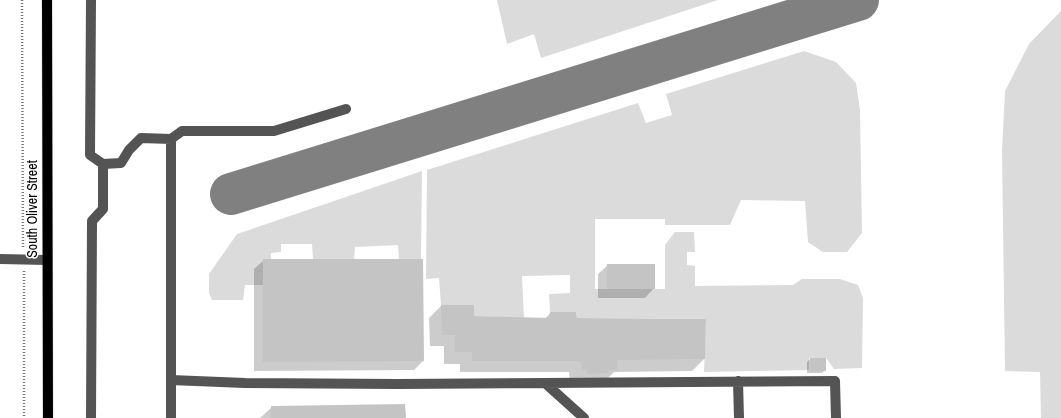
<!DOCTYPE html>
<style>
body{margin:0}
canvas{display:block;background:#fff}
</style>
<canvas width="1061" height="418"></canvas>
<script>
const context = document.querySelector('canvas').getContext('2d');
context.lineJoin = 'round';
function fill(path, color) { context.fillStyle = color; context.fill(path, 'evenodd'); }
const shape = rows => new Path2D(rows.map(r => 'M' + r).join(''));
function stroke(path, color, width, dash) { context.strokeStyle = color; context.lineWidth = width; context.lineCap = dash ? 'butt' : 'round'; context.setLineDash(dash || []); context.stroke(path); }
function drawText(font, color, halo, rows, align = 'center') {
  context.font = font + ' "Archivo Narrow",sans-serif'; context.lineWidth = 3; context.setLineDash([]); context.textBaseline = 'middle'; context.strokeStyle = halo; context.fillStyle = color; for (const [text, x, y, turn = 0] of rows) {
    context.save(); context.translate(x, y); context.rotate((+turn || 0) * Math.PI / 180); context.textAlign = isNaN(turn) ? turn : align; if (halo) context.strokeText(text, 0, 0); context.fillText(text, 0, 0); context.restore();
  }
}
fill(shape([
 [497,0,718,0,541,58,534,34,507,44],
 [1061,11,1061,418,1041,418,1040,372,1005,371,1002,150,1005,91,1029,44],
 [804,51,836,62,856,83,860,110,862,233,847,252,823,252,808,242,805,201,741,200,730,225,665,225,665,219,595,219,595,289,665,289,665,245,675,232,694,232,695,252,687,252,687,265,695,266,695,286,793,285,802,279,840,279,858,285,863,298,862,368,834,369,826,358,809,358,809,370,704,372,706,319,577,318,576,312,550,312,549,294,570,293,570,275,522,276,524,318,474,316,473,305,441,305,439,278,426,279,427,170,638,103,646,123,672,115,666,94],
 [422,171,421,259,399,259,398,245,355,247,354,259,313,259,312,244,281,244,281,252,271,253,271,259,263,259,263,285,245,285,243,300,212,300,209,293,209,274,237,234]
]), '#dbdbdb');
fill(shape([
 [264,260,423,361,414,370,254,371,254,269],
 [608,265,654,288,645,298,598,298,598,274],
 [441,306,473,317,545,319,550,313,576,319,704,359,692,371,614,372,604,382,570,382,569,372,460,372,460,364,444,364,444,346,430,346,429,318],
 [810,359,825,370,822,373,807,373,807,362],
 [272,407,405,418,260,418]
]), '#0003');
stroke(shape([
 [231,194,858,0]
]), '#808080', 42);
fill(shape([
 [263,259,423,259,424,361,263,362],
 [607,264,655,264,655,289,607,289],
 [441,305,474,305,474,316,550,318,550,312,576,312,577,318,706,319,705,359,617,360,617,370,608,370,608,373,587,374,587,370,582,370,581,361,472,361,472,352,455,352,455,335,442,335],
 [810,358,826,358,826,371,810,371],
 [405,404,406,418,271,418,271,406]
]), '#c4c4c4');
const major = shape([
 [47,0,48,418]
]);
stroke(major, '#dbdbdb', 11);
stroke(shape([
 [22,0,23,248],
 [24,271,24,418]
]), '#767676', 2.5, [1, 2]);
stroke(shape([
 [91,0,90,155,103,164,121,163,129,150,141,138,171,139,182,131,274,131,346,109],
 [171,139,171,418],
 [0,259,47,260],
 [171,380,245,383,398,384,835,381,836,418],
 [738,381,739,418],
 [545,383,584,418],
 [91,418,92,221,103,209,103,164]
]), '#545454', 10);
stroke(major, '#000', 10);
drawText('14px', '#000', '#fff', [
 ["South Oliver Street",33,209,-90]
]);
</script>
